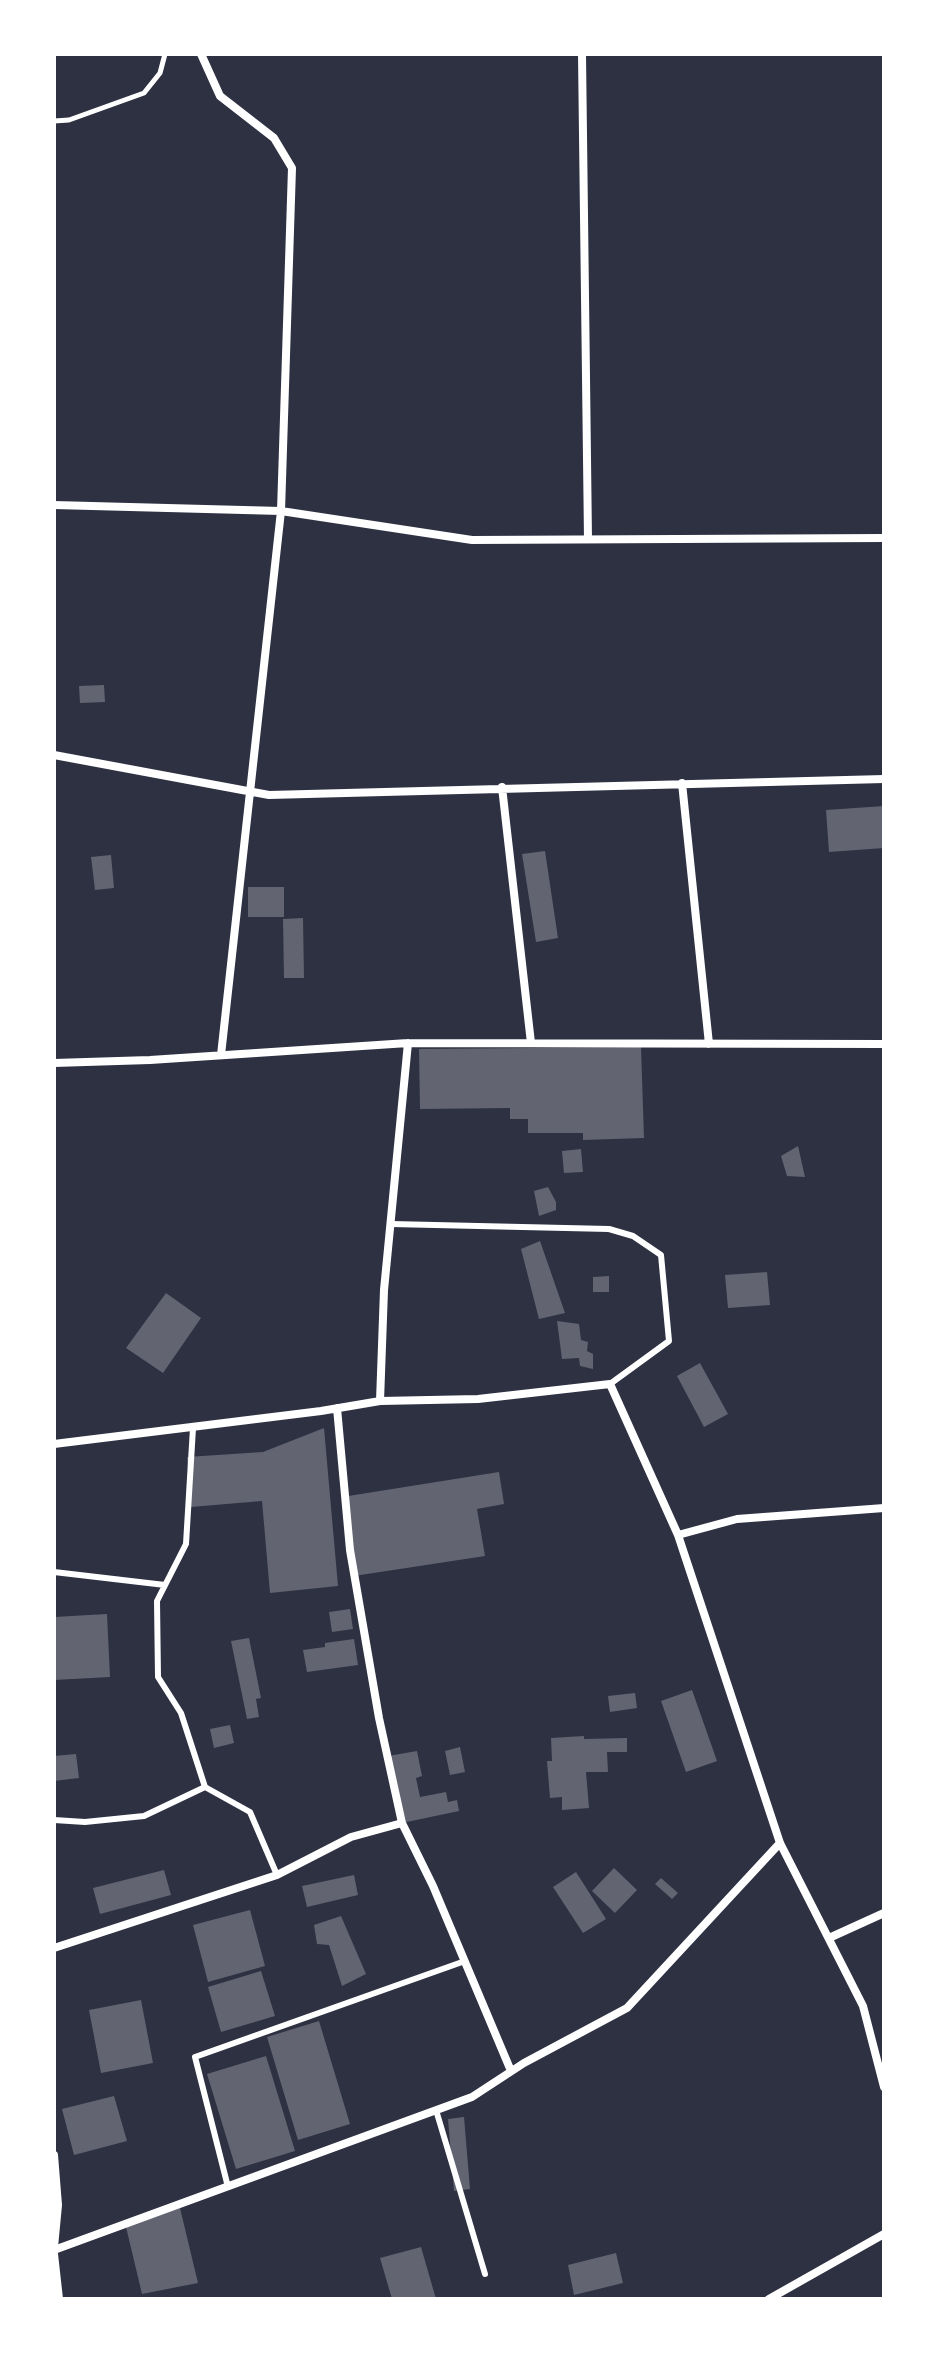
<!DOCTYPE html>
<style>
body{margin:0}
#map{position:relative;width:938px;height:2353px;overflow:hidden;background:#2d3142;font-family:Roboto,sans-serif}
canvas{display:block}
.frame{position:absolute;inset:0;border:56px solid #fff;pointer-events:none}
</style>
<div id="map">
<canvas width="938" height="2353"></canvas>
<div class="frame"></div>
</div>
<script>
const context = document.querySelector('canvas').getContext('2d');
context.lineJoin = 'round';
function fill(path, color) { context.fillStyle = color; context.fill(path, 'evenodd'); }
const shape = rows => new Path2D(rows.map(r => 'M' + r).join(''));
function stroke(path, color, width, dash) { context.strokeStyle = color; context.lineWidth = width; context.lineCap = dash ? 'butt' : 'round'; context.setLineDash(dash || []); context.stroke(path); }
fill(shape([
 [104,685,105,702,80,703,79,686],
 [884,806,884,848,829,852,826,810],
 [545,851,558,938,536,942,522,854],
 [111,855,114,888,95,890,91,857],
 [248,887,284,887,284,917,248,917],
 [303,918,304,978,284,978,283,919],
 [641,1047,644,1138,583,1140,583,1133,528,1133,528,1119,510,1119,510,1108,420,1109,419,1049],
 [798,1146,805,1177,787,1176,781,1156],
 [581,1149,583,1172,564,1173,562,1151],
 [548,1187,556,1202,556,1210,539,1216,534,1191],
 [540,1241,565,1313,539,1319,521,1249],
 [767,1272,770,1305,728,1308,725,1275],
 [609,1276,609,1292,593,1292,593,1277],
 [166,1293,201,1318,163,1373,126,1348],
 [557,1321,579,1324,581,1340,588,1342,587,1351,593,1354,593,1369,580,1366,579,1358,562,1359],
 [700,1363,728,1414,704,1427,677,1376],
 [324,1428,338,1586,270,1593,262,1501,191,1507,187,1457,263,1452],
 [499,1472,504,1504,477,1509,485,1556,354,1576,342,1497],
 [350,1609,353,1629,332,1632,329,1612],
 [107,1614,110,1677,54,1680,54,1617],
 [249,1638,261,1698,256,1699,259,1717,247,1719,231,1641],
 [354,1639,358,1665,307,1672,303,1650,325,1647,325,1643],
 [692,1690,717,1761,686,1772,661,1701],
 [635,1693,637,1708,610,1712,608,1696],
 [230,1725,234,1743,214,1748,210,1729],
 [584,1736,584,1739,627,1738,627,1752,607,1752,608,1772,586,1772,589,1808,562,1810,562,1797,550,1798,547,1761,552,1761,551,1738],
 [460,1747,465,1772,450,1775,445,1751],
 [417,1751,422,1776,416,1778,420,1797,446,1792,448,1802,457,1800,459,1811,402,1823,388,1756],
 [76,1754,79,1778,54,1781,54,1756],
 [614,1868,637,1890,615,1913,592,1891],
 [164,1870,171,1895,100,1914,93,1888],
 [576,1872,606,1919,583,1933,553,1887],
 [354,1875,358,1895,307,1907,302,1886],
 [661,1878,678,1893,672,1899,655,1884],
 [250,1910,265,1966,208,1982,193,1925],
 [341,1916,366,1974,342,1986,329,1945,317,1944,314,1925],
 [261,1971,275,2016,221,2032,208,1987],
 [141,2000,153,2063,101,2073,89,2010],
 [319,2021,350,2124,298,2140,267,2037],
 [266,2056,295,2151,236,2169,207,2074],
 [114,2096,127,2141,74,2155,62,2109],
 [464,2117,470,2189,454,2191,448,2119],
 [180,2208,198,2283,142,2294,126,2227],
 [421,2247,436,2299,392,2299,380,2258],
 [616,2253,623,2283,574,2295,568,2265]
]), '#626471');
stroke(shape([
 [54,121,69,120,144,93,160,73,165,54]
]), '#fff', 5);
stroke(shape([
 [391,1224,609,1229,633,1236,661,1255,669,1341,610,1384],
 [193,1428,186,1544,157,1601,158,1677,181,1713,205,1787,250,1812,277,1875],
 [54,1572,165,1585],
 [54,1820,85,1822,144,1816,205,1787],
 [436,2110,485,2274],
 [228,2187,195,2057,465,1961]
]), '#fff', 6);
stroke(shape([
 [201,54,220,96,274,138,292,168,281,511,221,1055],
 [582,54,588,539],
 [54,505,281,511,472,540,884,538],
 [54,755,269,795,884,779],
 [682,783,709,1044],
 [502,787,531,1043],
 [54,1063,150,1060,408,1043,884,1044],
 [380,1401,384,1290,408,1043],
 [337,1408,350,1550,379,1718,402,1823,433,1886,511,2071],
 [54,1444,321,1411,380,1401,478,1399,610,1384,678,1535,780,1843,863,2006,884,2087],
 [678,1535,737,1519,884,1508],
 [829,1938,884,1913],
 [54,1948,277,1875,351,1837,402,1823],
 [54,2155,58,2205,54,2247],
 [54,2250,472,2097,524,2063,627,2008,780,1843],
 [54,2254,59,2299],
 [769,2299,884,2234]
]), '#fff', 8);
</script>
